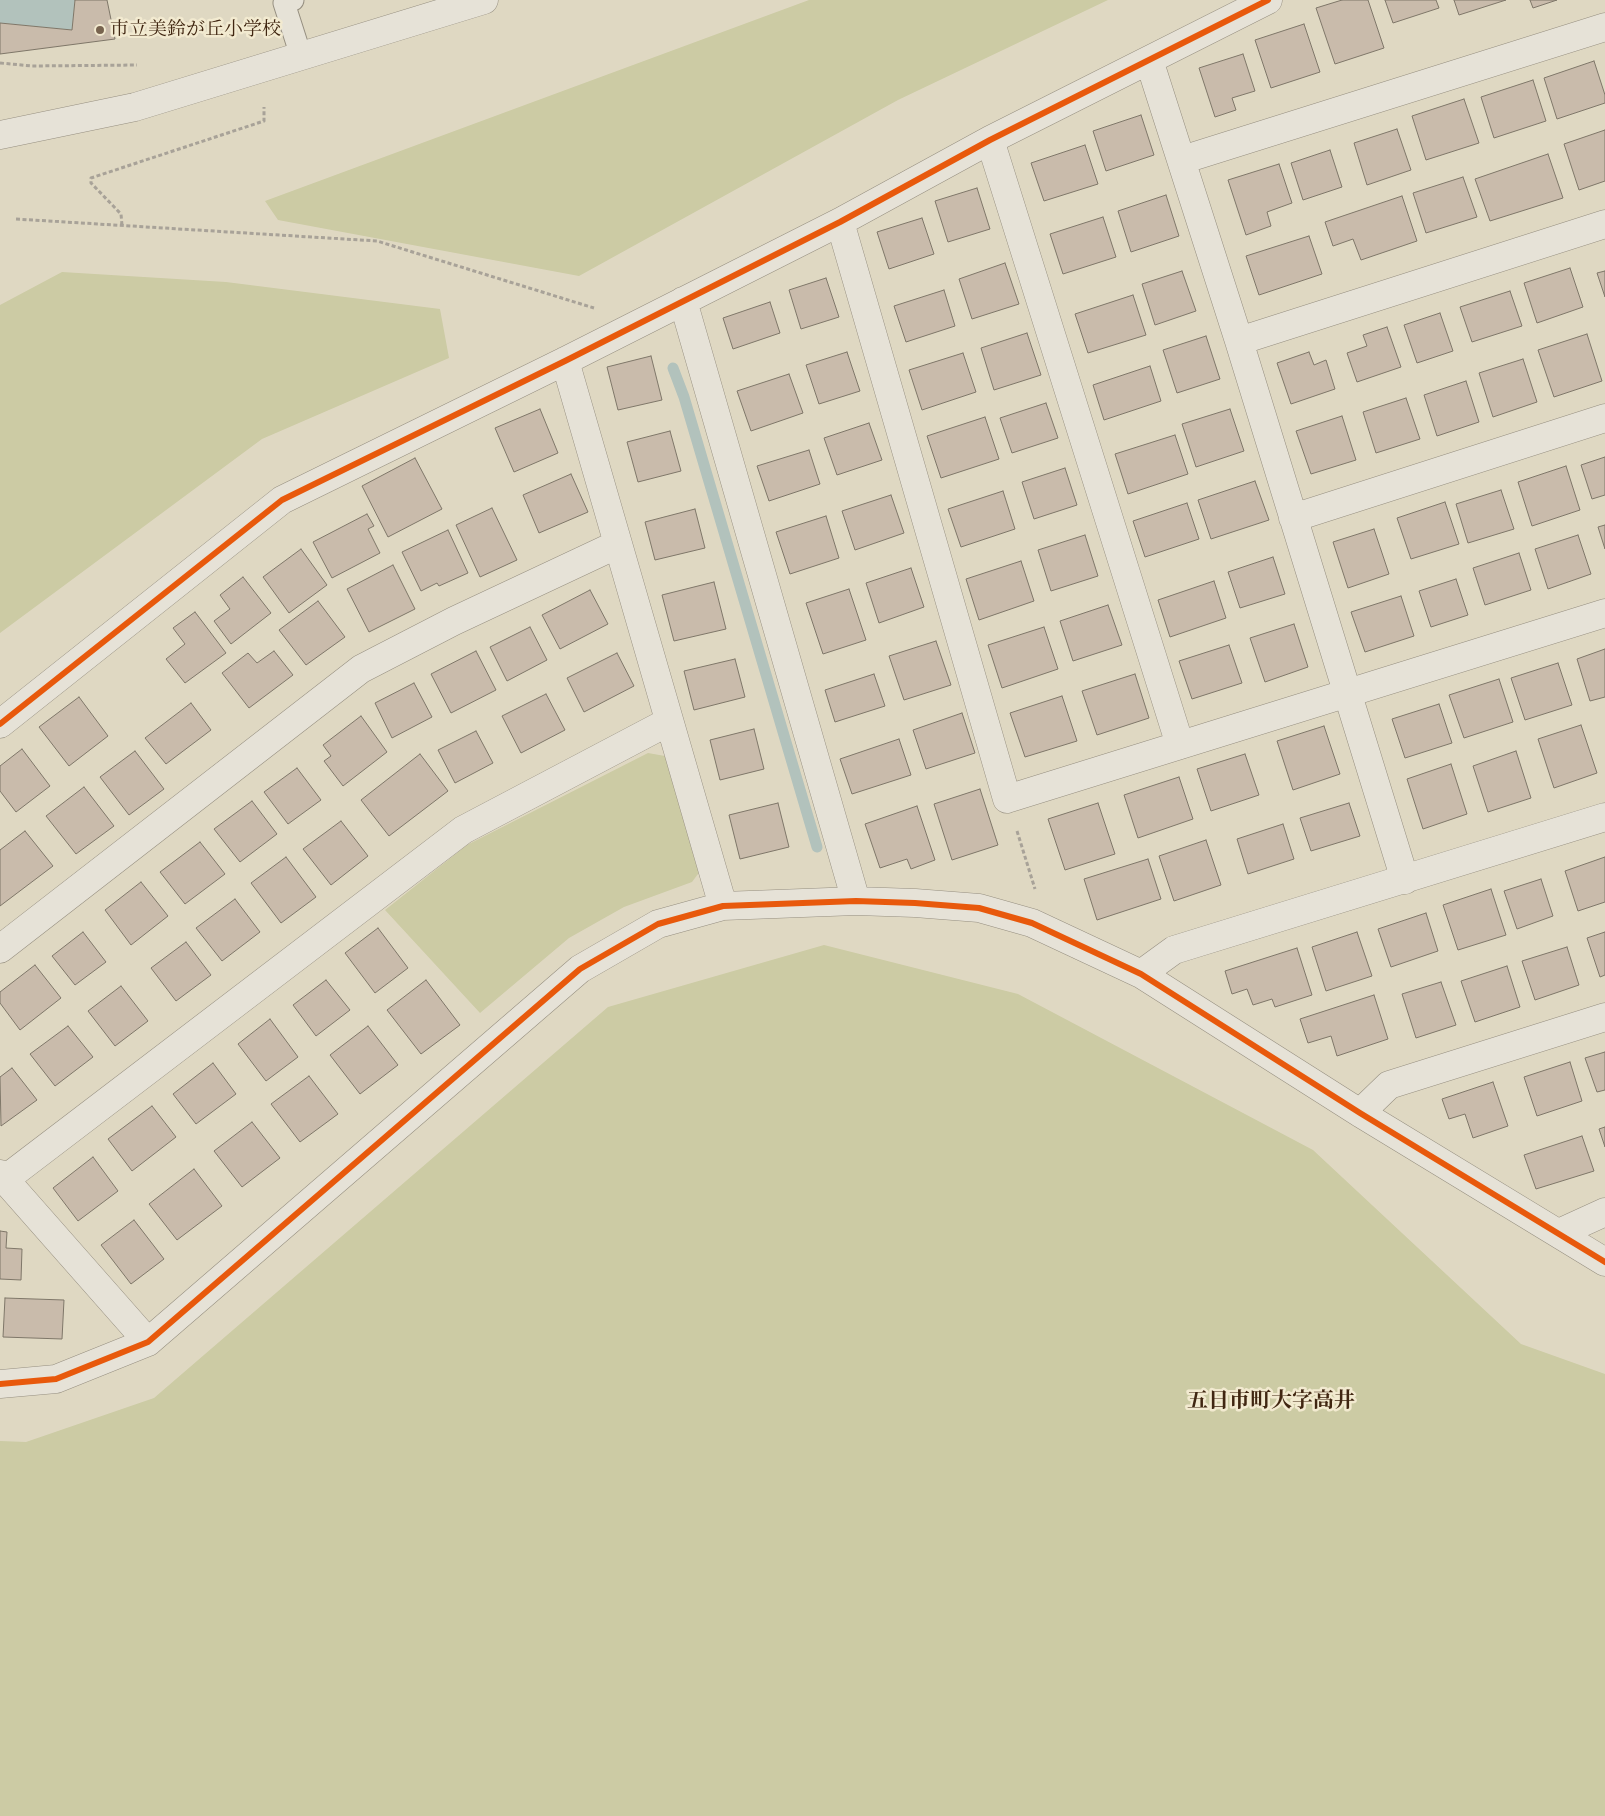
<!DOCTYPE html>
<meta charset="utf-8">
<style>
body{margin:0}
canvas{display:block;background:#dfd8c2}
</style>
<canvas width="1605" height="1816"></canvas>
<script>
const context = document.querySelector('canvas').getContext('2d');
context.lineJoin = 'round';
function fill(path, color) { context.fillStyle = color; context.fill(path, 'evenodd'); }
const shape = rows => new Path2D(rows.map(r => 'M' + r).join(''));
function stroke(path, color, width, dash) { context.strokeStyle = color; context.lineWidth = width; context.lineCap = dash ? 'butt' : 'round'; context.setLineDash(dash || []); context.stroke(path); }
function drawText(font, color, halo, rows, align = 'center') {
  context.font = font + ' "Old Standard TT","Noto Serif JP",serif'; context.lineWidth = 5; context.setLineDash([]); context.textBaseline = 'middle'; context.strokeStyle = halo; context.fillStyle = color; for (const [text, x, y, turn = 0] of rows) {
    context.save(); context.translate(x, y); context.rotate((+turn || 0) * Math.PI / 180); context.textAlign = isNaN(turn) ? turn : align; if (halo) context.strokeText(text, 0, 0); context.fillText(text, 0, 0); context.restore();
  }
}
fill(shape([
 [809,0,1108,0,898,100,579,276,278,220,265,201],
 [62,272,226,282,440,309,449,358,262,439,0,633,0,305],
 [648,753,665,756,704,866,692,882,624,907,569,938,480,1013,385,910,467,845],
 [824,945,1018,994,1313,1150,1521,1344,1605,1374,1605,1816,0,1816,0,1441,26,1442,154,1398,608,1007]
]), '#cccba4');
fill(shape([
 [0,0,75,0,72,30,0,23]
]), '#b2c2bc');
stroke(shape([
 [673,368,684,397,817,847]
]), '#b2c2bc', 11);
const building = shape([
 [75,0,107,0,115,39,0,54,0,23,72,30,75,0],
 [1342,0,1368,0,1384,48,1335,64,1316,8,1342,0],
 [1385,0,1436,0,1439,8,1393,23,1385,0],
 [1454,0,1506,0,1459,15,1454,0],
 [1530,0,1557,0,1533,8,1530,0],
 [1304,24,1320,72,1271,88,1255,40,1304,24],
 [1243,54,1255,91,1232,98,1236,110,1215,117,1199,68,1243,54],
 [1594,61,1605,95,1605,103,1557,119,1544,78,1594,61],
 [1533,80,1546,121,1494,138,1481,97,1533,80],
 [1464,99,1479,143,1426,160,1412,116,1464,99],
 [1141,115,1154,155,1106,171,1093,131,1141,115],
 [1397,129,1411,170,1367,185,1354,143,1397,129],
 [1605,130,1605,181,1579,190,1564,144,1605,130],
 [1085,145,1098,184,1044,201,1031,163,1085,145],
 [1330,150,1342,187,1303,200,1291,163,1330,150],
 [1548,154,1563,198,1490,221,1475,179,1548,154],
 [1279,164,1292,203,1267,212,1271,226,1246,235,1228,180,1279,164],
 [1463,177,1477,217,1426,233,1413,193,1463,177],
 [977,188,990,229,948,242,935,201,977,188],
 [1166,195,1179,236,1131,252,1118,211,1166,195],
 [1402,196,1417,241,1361,260,1353,239,1333,246,1325,222,1402,196],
 [1103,217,1116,257,1063,274,1050,234,1103,217],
 [922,218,934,254,889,269,877,232,922,218],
 [1309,236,1322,274,1259,295,1246,256,1309,236],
 [1005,263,1019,304,972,319,959,279,1005,263],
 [1570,268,1583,307,1537,323,1524,283,1570,268],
 [1182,271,1196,311,1155,325,1142,284,1182,271],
 [1605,271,1605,297,1597,273,1605,271],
 [826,278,839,317,801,329,789,290,826,278],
 [944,290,955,326,906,342,894,306,944,290],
 [1510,291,1522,326,1472,342,1460,307,1510,291],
 [1133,295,1146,335,1088,353,1075,314,1133,295],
 [770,302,780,333,733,349,723,318,770,302],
 [1440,313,1453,351,1417,363,1404,325,1440,313],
 [1387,327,1401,367,1357,382,1347,353,1367,346,1363,335,1387,327],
 [1027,333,1041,375,994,390,981,348,1027,333],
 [1587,334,1602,381,1554,397,1538,350,1587,334],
 [1206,336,1220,379,1177,393,1163,350,1206,336],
 [847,352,860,391,819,404,806,365,847,352],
 [1309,352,1314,365,1326,360,1335,389,1291,404,1277,363,1309,352],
 [963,353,976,392,922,410,909,370,963,353],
 [651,356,662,400,618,410,607,367,651,356],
 [1523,359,1537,402,1493,417,1479,373,1523,359],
 [1150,366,1161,401,1104,420,1093,385,1150,366],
 [789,374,803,413,751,431,737,391,789,374],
 [1466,381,1479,422,1437,436,1424,395,1466,381],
 [1406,398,1420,439,1376,453,1363,412,1406,398],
 [1046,403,1058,438,1012,453,1000,418,1046,403],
 [540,409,558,453,514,472,495,428,540,409],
 [1230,409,1244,451,1196,467,1182,424,1230,409],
 [1342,416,1356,460,1311,474,1296,431,1342,416],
 [985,417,999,459,941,478,927,436,985,417],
 [869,423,882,460,837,475,824,438,869,423],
 [670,431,681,471,638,482,627,442,670,431],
 [1175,435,1188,474,1128,494,1115,454,1175,435],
 [809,450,820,484,769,501,757,466,809,450],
 [1605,457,1605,495,1592,499,1581,465,1605,457],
 [415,458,442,509,388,537,362,486,415,458],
 [1566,466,1580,510,1532,526,1518,482,1566,466],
 [1065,468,1077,505,1034,519,1022,482,1065,468],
 [571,474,588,512,539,533,523,495,571,474],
 [1255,481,1269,520,1211,539,1198,500,1255,481],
 [1501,490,1514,529,1468,543,1456,504,1501,490],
 [1003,491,1015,529,961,547,948,509,1003,491],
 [891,495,904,533,855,550,842,511,891,495],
 [1445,502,1459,544,1411,559,1397,518,1445,502],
 [1187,503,1199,539,1145,557,1133,521,1187,503],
 [492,508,517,560,480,577,456,525,492,508],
 [695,509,705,548,655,560,645,522,695,509],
 [367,514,374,526,368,529,380,553,332,578,313,542,367,514],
 [826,516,839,558,790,574,776,532,826,516],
 [1605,525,1605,549,1598,527,1605,525],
 [1374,529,1389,574,1348,588,1333,542,1374,529],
 [448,530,468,573,439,586,437,583,421,591,402,552,448,530],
 [1085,535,1098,576,1051,591,1038,550,1085,535],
 [1578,535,1591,574,1548,589,1535,549,1578,535],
 [301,549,327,585,289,613,263,577,301,549],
 [1519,553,1531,590,1485,605,1473,568,1519,553],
 [1273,557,1285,594,1240,608,1228,572,1273,557],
 [1021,561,1034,601,979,620,966,579,1021,561],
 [393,565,415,609,369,632,347,589,393,565],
 [911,568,924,607,879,623,866,583,911,568],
 [243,577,271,613,231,644,214,621,230,609,220,595,243,577],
 [1456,579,1468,615,1431,627,1419,591,1456,579],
 [1214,581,1226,618,1170,637,1158,600,1214,581],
 [714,582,726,629,674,641,662,595,714,582],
 [849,589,866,640,823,654,806,603,849,589],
 [590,590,608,624,560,649,542,615,590,590],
 [1401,596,1414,636,1365,652,1351,612,1401,596],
 [318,601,345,637,306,665,279,630,318,601],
 [1108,605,1122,645,1073,661,1060,621,1108,605],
 [195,612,226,653,185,683,166,659,185,644,173,628,195,612],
 [1294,624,1308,667,1265,682,1250,638,1294,624],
 [530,627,547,660,507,681,490,647,530,627],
 [1044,627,1058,669,1002,688,988,645,1044,627],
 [936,641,951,685,904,700,889,656,936,641],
 [1229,645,1242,683,1192,699,1179,661,1229,645],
 [1605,649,1605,697,1590,701,1577,659,1605,649],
 [274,651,293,675,249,708,222,673,248,653,257,663,274,651],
 [476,651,496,690,451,713,431,674,476,651],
 [617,653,634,686,584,712,567,678,617,653],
 [735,659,745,697,694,710,684,671,735,659],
 [1558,663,1572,705,1525,720,1511,678,1558,663],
 [874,674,885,706,835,722,825,690,874,674],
 [1135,674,1149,718,1097,735,1082,691,1135,674],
 [1499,679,1513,722,1464,738,1449,695,1499,679],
 [414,683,432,717,392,738,375,703,414,683],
 [546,694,565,730,521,753,502,716,546,694],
 [1062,696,1077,741,1025,757,1010,713,1062,696],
 [79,697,108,736,69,766,39,727,79,697],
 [191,703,211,730,166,764,145,738,191,703],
 [1439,704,1452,743,1405,758,1392,719,1439,704],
 [962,713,975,753,926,769,913,730,962,713],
 [361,716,387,752,343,786,324,761,331,756,323,745,361,716],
 [1581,725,1597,773,1554,788,1538,739,1581,725],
 [1324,726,1340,774,1293,790,1277,741,1324,726],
 [754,729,764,769,720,780,710,740,754,729],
 [476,731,493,763,455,783,438,750,476,731],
 [899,739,911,775,852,794,840,759,899,739],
 [22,749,50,786,16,812,0,791,0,766,22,749],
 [135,751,164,789,129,815,100,777,135,751],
 [1516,751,1531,798,1488,812,1473,766,1516,751],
 [420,754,448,791,389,836,361,800,420,754],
 [1245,754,1259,795,1211,811,1197,769,1245,754],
 [1451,764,1467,814,1423,829,1407,779,1451,764],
 [297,768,321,800,288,824,264,792,297,768],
 [1179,777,1193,819,1138,838,1124,795,1179,777],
 [84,787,114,826,76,854,46,816,84,787],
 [980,789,998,845,952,860,934,804,980,789],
 [252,801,277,834,240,862,214,829,252,801],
 [778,803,789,847,740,859,729,815,778,803],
 [1098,803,1115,854,1065,870,1048,819,1098,803],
 [1349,803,1360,836,1311,851,1300,818,1349,803],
 [917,806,935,860,911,869,907,859,880,868,865,824,917,806],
 [341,821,368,856,331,885,303,849,341,821],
 [1283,824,1294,859,1248,874,1237,839,1283,824],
 [25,831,53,866,0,906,0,850,25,831],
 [1206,840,1221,885,1174,901,1159,856,1206,840],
 [200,842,225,874,185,904,160,872,200,842],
 [286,857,316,897,281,923,251,883,286,857],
 [1605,857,1605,902,1578,911,1565,871,1605,857],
 [1148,859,1161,899,1097,920,1084,879,1148,859],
 [1541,879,1553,916,1517,929,1504,891,1541,879],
 [141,882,168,916,131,945,105,910,141,882],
 [1491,889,1506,935,1458,950,1443,905,1491,889],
 [235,899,260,932,222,961,196,928,235,899],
 [1426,913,1438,951,1391,967,1378,929,1426,913],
 [378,928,408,968,375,993,345,953,378,928],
 [83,932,106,962,75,985,52,956,83,932],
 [1357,932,1372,976,1326,991,1312,947,1357,932],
 [1605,932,1605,975,1600,977,1587,938,1605,932],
 [186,942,211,975,176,1001,151,968,186,942],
 [1567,947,1579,985,1535,1000,1522,961,1567,947],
 [1297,948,1312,995,1275,1007,1272,999,1253,1005,1247,989,1232,994,1225,971,1297,948],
 [35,965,61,998,20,1030,0,1003,0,992,35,965],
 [1507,966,1520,1007,1475,1022,1461,981,1507,966],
 [326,980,350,1010,316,1036,293,1005,326,980],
 [426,980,460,1025,421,1054,387,1010,426,980],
 [1441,982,1456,1025,1416,1038,1402,994,1441,982],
 [121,986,148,1021,115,1046,88,1011,121,986],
 [1374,995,1388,1039,1337,1056,1331,1036,1308,1043,1300,1019,1374,995],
 [270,1019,298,1057,266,1081,238,1044,270,1019],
 [68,1026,93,1057,55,1086,30,1054,68,1026],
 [368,1026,398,1065,360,1094,330,1055,368,1026],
 [1605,1052,1605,1090,1597,1092,1585,1058,1605,1052],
 [1570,1062,1582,1101,1537,1116,1524,1077,1570,1062],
 [213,1063,236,1094,196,1124,173,1094,213,1063],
 [12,1068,37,1100,1,1126,0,1077,12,1068],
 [309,1076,338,1114,300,1142,271,1104,309,1076],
 [1493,1082,1508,1126,1473,1138,1465,1114,1449,1119,1442,1099,1493,1082],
 [152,1106,176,1137,132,1171,108,1139,152,1106],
 [252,1122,280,1158,242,1187,214,1151,252,1122],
 [1605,1127,1605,1147,1599,1129,1605,1127],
 [1582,1136,1594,1171,1536,1189,1524,1155,1582,1136],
 [93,1157,118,1191,78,1221,53,1188,93,1157],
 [194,1169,222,1206,177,1240,149,1204,194,1169],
 [134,1220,164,1259,131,1284,101,1245,134,1220],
 [0,1231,7,1232,6,1248,22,1249,21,1280,0,1279,0,1231],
 [5,1298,64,1300,62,1339,3,1337,5,1298]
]);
fill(building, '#c9bbab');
stroke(building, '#7f7769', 1);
const service = shape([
 [293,0,284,3,301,56]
]);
const minor = shape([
 [1149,60,1239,341,1405,880],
 [990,140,1180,745],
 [1182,160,1605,27],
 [840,222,1007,799,1605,613],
 [683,301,856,901],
 [1239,341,1605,224],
 [565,361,723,906],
 [1293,518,1605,418],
 [0,724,282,500,565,361,840,222,990,140,1268,0],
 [0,949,361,669,454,621,618,544],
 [1141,974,1174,950,1605,817],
 [1360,1113,1389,1085,1605,1017],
 [0,1174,148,1342],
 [0,1179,4,1180,463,830,668,722],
 [1559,1233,1605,1212],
 [0,1384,56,1379,148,1342,580,969,658,924,723,906,856,901,915,903,979,908,1032,923,1141,974,1360,1113,1605,1262]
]);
const tertiary = shape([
 [0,135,135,107,484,0]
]);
stroke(service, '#968f80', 23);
stroke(minor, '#968f80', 29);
stroke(tertiary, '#968f80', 29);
stroke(shape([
 [0,63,32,66,137,65],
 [16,219,377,241,594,308],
 [122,225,121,214,91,183,91,178,264,121,264,107],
 [1017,831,1035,889]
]), '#a8a298', 3, [4, 2.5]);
stroke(service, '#e6e2d7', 21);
stroke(minor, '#e6e2d7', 28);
stroke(tertiary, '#e6e2d7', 28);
stroke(shape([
 [0,724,282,500,565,361,840,222,990,140,1268,0],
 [0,1384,56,1379,148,1342,580,969,658,924,723,906,856,901,915,903,979,908,1032,923,1141,974,1360,1113,1605,1262]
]), '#e8590c', 6);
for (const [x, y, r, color] of [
 [100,30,5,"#78644f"]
]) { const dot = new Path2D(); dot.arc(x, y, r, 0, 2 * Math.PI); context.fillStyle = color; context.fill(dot); stroke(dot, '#f2ead0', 2); }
drawText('19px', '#402611', '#f2ead0', [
 ["市立美鈴が丘小学校",110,30]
], 'left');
drawText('bold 21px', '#402611', '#f2ead0', [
 ["五日市町大字高井",1271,1401]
]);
</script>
